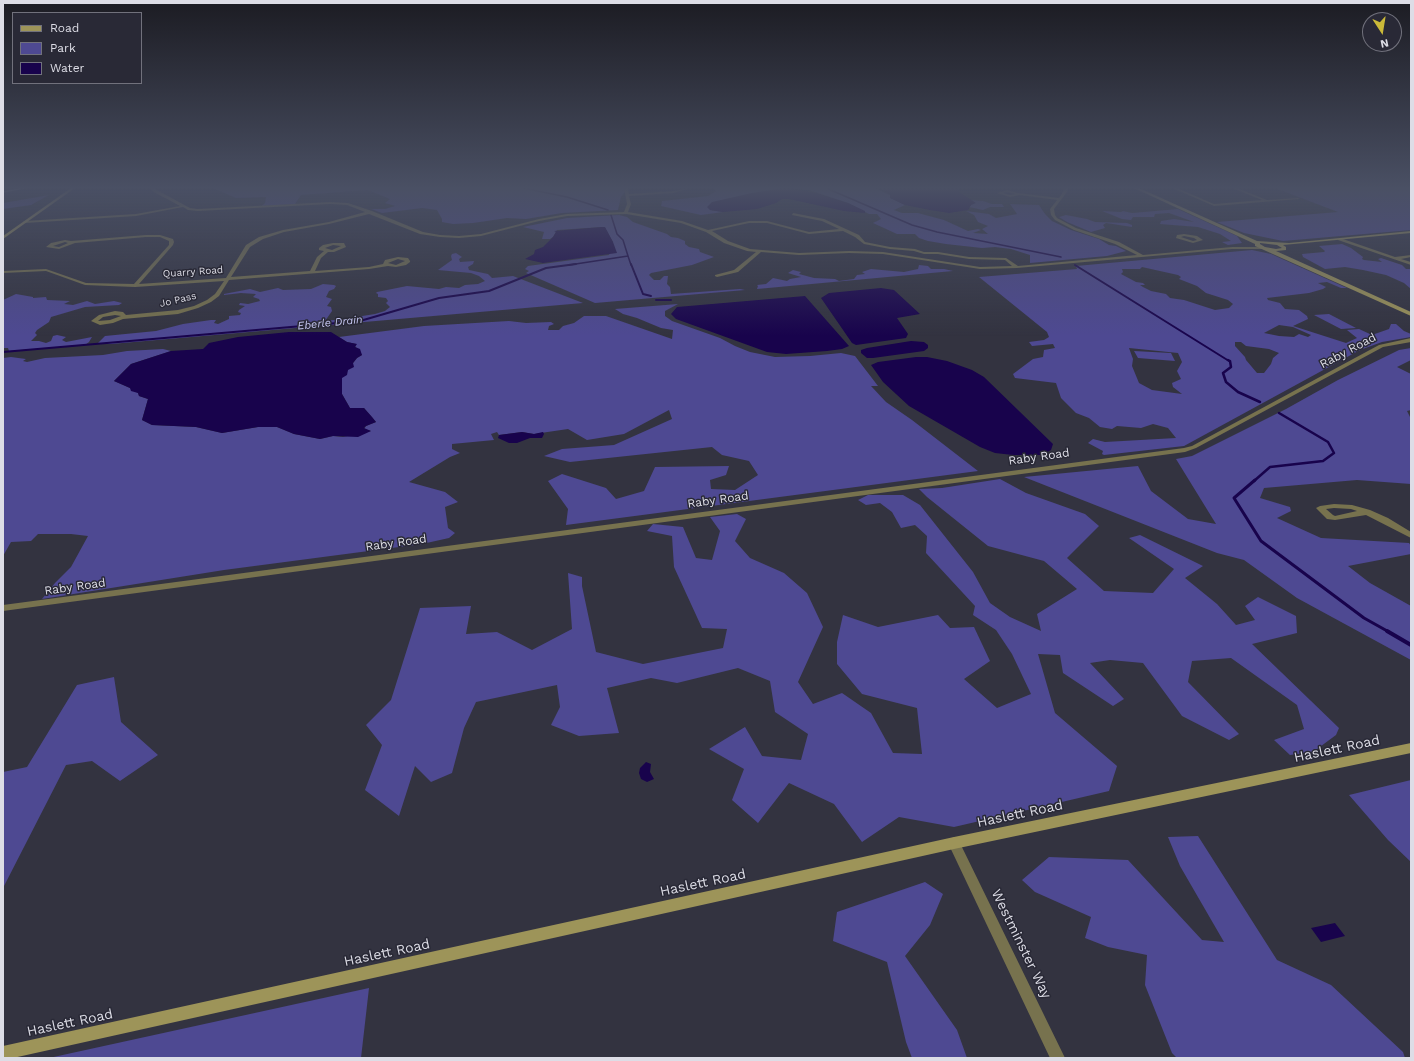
<!DOCTYPE html>
<style>
body{margin:0}
#map{position:relative;width:1414px;height:1061px;overflow:hidden;background:#333340;font-family:"Work Sans",sans-serif}
canvas{display:block}
.frame{position:absolute;inset:0;border:4px solid #dddde6;pointer-events:none}
.legend{position:absolute;left:12px;top:12px;width:130px;height:72px;box-sizing:border-box;background:#292936;border:1px solid #71717c;margin:0;padding:5px 7px;list-style:none;font-size:12px;color:#dddde6}
.legend li{display:flex;align-items:center;gap:8px;height:20px}
.legend b{width:20px;border:1px solid #71717c}
.north{position:absolute;left:1362px;top:12px;width:40px;height:40px;box-sizing:border-box;background:#292936;border:1px solid #71717c;border-radius:50%;rotate:168deg;font-size:11px;font-weight:700;line-height:16px;text-align:center;color:#dddde6}
.north::after{content:'';display:block;margin:auto;width:14px;height:18px;background:#cbb939;clip-path:polygon(50% 0,100% 100%,50% 72%,0 100%)}
</style>
<div id="map">
<canvas width="1414" height="1061"></canvas>
<div class="frame"></div>
<ul class="legend">
<li><b style="height:5px;background:#9d9459"></b>Road</li>
<li><b style="height:11px;background:#4e4992"></b>Park</li>
<li><b style="height:11px;background:#18034c"></b>Water</li>
</ul>
<div class="north">N</div>
</div>
<script>
const context = document.querySelector('canvas').getContext('2d');
context.lineJoin = 'round';
function fill(path, color) { context.fillStyle = color; context.fill(path, 'evenodd'); }
const shape = rows => new Path2D(rows.map(r => 'M' + r).join(''));
function stroke(path, color, width, dash) { context.strokeStyle = color; context.lineWidth = width; context.lineCap = dash ? 'butt' : 'round'; context.setLineDash(dash || []); context.stroke(path); }
function drawText(font, color, halo, rows, align = 'center') {
  context.font = font + ' "Work Sans",sans-serif'; context.lineWidth = 3; context.setLineDash([]); context.textBaseline = 'middle'; context.strokeStyle = halo; context.fillStyle = color; for (const [text, x, y, turn = 0] of rows) {
    context.save(); context.translate(x, y); context.rotate((+turn || 0) * Math.PI / 180); context.textAlign = isNaN(turn) ? turn : align; if (halo) context.strokeText(text, 0, 0); context.fillText(text, 0, 0); context.restore();
  }
}
fill(shape([
 [213,188,624,188,625,192,621,197,618,210,562,213,526,219,507,218,473,223,453,224,442,222,442,219,437,210,422,208,382,213,371,209,385,209,395,206,385,203,390,199,368,190,301,195,295,204,262,206,265,203,266,197,236,198],
 [714,188,875,188,890,195,891,198,905,205,894,210,902,213,918,213,944,220,968,231,978,229,981,230,973,233,988,234,982,229,988,226,978,222,974,215,966,211,989,214,996,218,1017,214,1010,204,1039,205,1045,214,1052,221,1071,230,1099,239,1109,245,1116,246,1126,251,1107,256,1030,263,1030,255,1011,249,995,247,982,248,946,244,928,241,919,238,915,234,897,234,873,223,881,219,877,214,869,214,848,203,809,190,784,188,710,210,723,212,701,215,661,206,662,201,708,196,716,191],
 [1275,188,1411,188,1411,230,1283,241,1244,233,1217,222,1338,212],
 [49,195,31,205,3,209,3,203],
 [969,200,983,201,992,204,1002,204,1004,207,990,207,983,210,969,207,971,205],
 [1178,209,1237,236,1242,243,1228,245,1222,242,1231,241,1220,234,1198,227,1160,224,1161,221,1174,219,1194,222,1169,213,1155,214,1154,217,1133,217,1131,220,1122,219,1102,211,1121,212,1123,211,1132,213],
 [619,215,627,217,633,222,667,234,671,237,678,238,685,241,685,244,689,247,699,249,700,252,714,257,692,265,651,273,649,275,654,280,660,280,664,276,668,276,667,284,670,287,671,294,740,289,745,290,595,303,526,273,529,271,525,269,528,266,609,255,613,242,605,228,602,227,557,230,553,237,550,239,542,239,544,232,523,227,567,218],
 [1066,215,1087,219,1095,222,1127,223,1132,225,1132,227,1106,223,1103,225,1105,228,1091,232,1067,222,1059,217],
 [1342,244,1351,248,1363,257,1362,259,1364,260,1382,262,1378,259,1381,258,1402,265,1406,269,1411,269,1411,289,1404,283,1386,275,1363,270,1345,267,1325,269,1303,257,1302,254,1324,252,1325,251,1319,246],
 [1252,250,1271,254,1347,288,1341,288,1327,282,1318,283,1326,287,1323,289,1309,293,1267,298,1268,300,1280,303,1285,309,1299,310,1307,316,1308,319,1293,326,1346,343,1357,338,1347,330,1359,329,1372,335,1389,329,1391,324,1396,324,1404,331,1411,334,1411,337,1382,342,1360,350,1184,446,1104,455,1102,454,1103,451,1088,443,1093,439,1105,442,1176,438,1168,428,1153,424,1141,428,1117,426,1112,429,1100,427,1089,418,1076,413,1061,398,1056,383,1015,378,1013,374,1033,359,1043,357,1044,350,1055,348,1053,344,1032,346,1029,342,1044,340,1049,337,1047,332,979,277,1077,269,1076,266],
 [1142,267,1178,275,1181,277,1179,279,1197,286,1206,293,1228,300,1233,304,1229,308,1215,310,1184,300,1170,298,1166,294,1151,291,1143,287,1140,285,1145,285,1143,283,1136,282,1121,274,1123,272,1122,269,1140,269],
 [1279,325,1293,327,1311,335,1308,337,1299,334,1294,337,1279,336,1264,333],
 [1235,342,1241,342,1246,346,1269,349,1279,353,1273,358,1271,364,1264,373,1257,373,1246,360,1245,357,1235,346],
 [1129,348,1178,353,1182,362,1177,371,1181,379,1172,383,1173,387,1182,394,1152,390,1139,383,1132,366,1133,359],
 [456,253,462,257,459,259,460,262,474,261,473,264,468,267,469,270,488,274,492,278,513,276,583,303,111,344,98,343,105,336,156,331,183,324,211,320,216,320,214,323,218,324,229,319,229,316,240,315,241,313,238,312,239,310,245,306,239,305,240,303,248,304,260,301,259,299,253,297,256,294,241,293,224,295,224,294,250,289,260,292,278,288,283,290,311,289,323,284,334,285,336,286,334,289,329,291,326,297,332,299,327,306,331,307,332,311,325,321,342,319,351,320,356,317,375,314,385,311,390,307,386,303,388,301,386,298,378,297,378,294,376,293,377,292,407,286,439,289,446,287,459,288,465,285,478,284,485,281,479,276,471,273,438,270,452,260,451,256,452,254],
 [919,265,928,266,931,269,944,269,953,271,757,289,758,286,757,285,766,284,773,278,787,281,790,279,801,277,788,273,793,270,801,272,799,274,814,278,835,279,839,281,854,279,857,275,865,274,862,272,871,269,904,272,918,269],
 [16,294,33,297,33,298,46,297,47,300,70,301,64,304,73,305,87,301,95,304,114,301,122,303,119,305,85,307,51,317,49,322,37,330,35,333,37,335,31,341,39,341,46,343,51,341,53,336,57,335,66,337,62,340,66,342,92,337,89,342,85,345,9,351,8,348,3,348,3,300],
 [678,304,665,311,665,316,672,321,720,338,735,346,750,352,775,357,810,356,841,353,855,356,878,386,871,386,886,402,912,420,978,471,566,525,568,509,548,481,562,474,606,488,616,499,644,491,655,467,729,466,726,475,710,480,711,489,735,490,758,475,749,461,722,455,712,447,570,462,544,456,562,449,614,445,672,419,669,410,624,434,587,440,568,429,534,434,522,432,499,435,497,432,491,434,494,440,452,444,452,449,460,453,450,457,409,482,445,492,458,502,445,507,448,528,455,533,449,538,422,544,224,570,42,599,55,583,71,567,88,536,71,534,38,534,31,541,11,542,3,556,3,358,11,357,26,359,23,361,27,362,45,358,103,355,127,351,163,349,171,351,131,364,114,381,130,388,138,393,139,396,148,399,142,420,152,425,196,427,222,433,258,427,277,427,294,434,320,439,333,436,343,437,371,431,364,429,366,426,376,422,364,408,350,408,342,394,342,377,357,358,362,355,355,346,356,344,347,342,339,337,424,326,509,321,526,323,551,322,554,324,549,326,548,330,559,330,563,326,574,323,584,316,606,316,672,339,673,330,661,328,637,318,623,314,615,309],
 [1329,314,1356,328,1341,329,1314,315],
 [1411,348,1411,360,1397,367,1411,374,1411,410,1407,411,1411,419,1411,484,1357,480,1264,488,1260,498,1290,507,1291,511,1277,518,1321,538,1409,543,1411,546,1411,554,1348,566,1370,583,1411,606,1411,660,1297,598,1244,560,1217,553,1024,477,1138,466,1151,491,1188,519,1216,524,1176,459,1192,456,1286,409,1338,380,1399,350],
 [1134,351,1171,353,1175,361,1138,358],
 [1000,479,1026,493,1085,514,1099,526,1067,558,1104,591,1153,593,1174,569,1129,538,1140,535,1203,566,1185,578,1217,604,1236,625,1255,620,1245,606,1258,597,1296,616,1297,633,1252,644,1339,728,1336,735,1313,752,1290,755,1274,740,1304,729,1297,705,1231,658,1192,661,1188,682,1239,734,1229,740,1182,716,1143,663,1110,660,1090,663,1124,699,1113,706,1063,673,1060,655,1038,654,1055,713,1117,766,1109,791,954,827,899,817,862,842,834,804,789,783,758,823,732,800,744,769,709,749,745,727,762,756,801,760,808,734,775,712,770,681,738,668,677,683,651,678,607,688,619,733,579,736,551,725,560,707,557,685,476,702,464,728,452,773,431,782,415,766,399,816,365,790,382,745,366,725,391,700,420,608,471,606,466,634,497,632,532,650,572,629,568,573,582,577,582,586,596,652,643,664,723,648,727,629,702,628,674,567,672,536,647,531,653,524,683,527,696,558,712,560,720,531,710,517,737,514,746,519,735,541,750,558,784,573,807,593,823,627,798,682,813,704,842,693,871,713,893,753,922,754,917,708,862,694,837,664,837,642,843,615,878,627,938,615,950,628,974,627,990,661,964,679,997,708,1031,694,1012,654,996,630,973,615,975,606,926,553,927,536,915,525,901,528,892,512,880,503,866,505,858,500,868,495,903,495,920,505,973,572,990,603,1010,617,1041,631,1037,614,1077,589,1044,561,988,546,927,497,919,489,942,488],
 [114,677,121,722,158,755,120,781,92,761,66,765,3,888,3,772,27,767,77,685],
 [1411,780,1411,862,1388,840,1349,795],
 [1198,836,1277,960,1331,985,1403,1052,1405,1058,1177,1058,1172,1053,1145,985,1147,955,1108,947,1085,938,1091,917,1035,892,1022,880,1049,857,1128,860,1202,940,1224,942,1180,866,1168,837],
 [925,882,943,894,930,925,905,956,957,1030,967,1058,912,1058,906,1042,887,962,833,941,837,912],
 [369,988,361,1058,49,1058]
]), '#4e4992');
fill(shape([
 [784,188,816,193,848,203,865,211,865,213,844,211,789,199,782,199,776,203,757,209,723,212,710,210,707,207,712,202,752,193],
 [880,188,959,188,959,192,976,203,971,205,968,210,949,213,930,210,905,205,890,198,890,194],
 [602,227,605,227,613,242,617,253,543,263,525,259,534,254,535,250,543,247,553,237,556,232,554,231],
 [881,288,894,290,920,314,897,318,908,334,906,338,856,345,852,343,821,298,829,293],
 [805,296,849,346,842,349,827,351,786,354,767,352,676,319,671,314,677,307],
 [289,332,331,332,347,342,357,344,355,347,360,349,362,355,357,358,353,363,354,367,348,370,347,375,342,378,342,394,350,408,364,408,372,417,376,422,366,426,364,428,371,431,358,437,333,436,320,439,294,434,277,427,258,427,222,433,196,427,152,425,142,420,148,399,139,396,138,393,131,391,130,388,114,381,131,364,171,351,203,349,209,343,238,337],
 [911,341,924,342,928,345,928,348,924,351,873,358,867,358,861,353,861,350,867,348],
 [916,357,927,357,947,361,972,370,984,377,1053,444,1051,450,1042,455,1013,455,995,453,980,447,909,406,883,382,871,365,878,362],
 [522,432,534,434,543,432,544,434,542,438,530,438,517,443,509,443,498,438,499,435],
 [646,762,651,764,650,772,654,779,647,782,641,779,639,773,640,768],
 [1335,923,1345,936,1321,942,1311,928]
]), '#18034c');
stroke(shape([
 [523,188,567,197,608,210],
 [826,188,912,225,937,232,1061,257],
 [628,256,631,265],
 [569,265,628,256,623,240,617,234,611,215]
]), '#18034c', 1.5);
stroke(shape([
 [631,264,643,294,651,296],
 [1075,265,1229,361],
 [656,300,671,300],
 [3,352,360,321,439,298,489,291,546,268,576,264]
]), '#18034c', 2);
stroke(shape([
 [1228,360,1230,361,1231,367,1223,373,1226,382,1238,392,1260,402],
 [1254,481,1270,467,1323,461,1334,453,1328,442,1279,413]
]), '#18034c', 2.5);
stroke(shape([
 [1255,480,1234,498,1261,541,1364,618,1389,632]
]), '#18034c', 3);
stroke(shape([
 [1387,631,1411,645]
]), '#18034c', 4);
fill(shape([
 [151,188,155,188,155,189,190,208,198,209,330,202,348,203,372,211,423,232,440,235,459,236,481,234,539,219,567,214,624,212,627,204,624,188,628,188,629,194,674,191,690,188,674,193,629,196,631,204,628,212,682,221,708,230,749,221,767,221,809,232,839,229,822,221,792,215,793,213,824,219,859,235,865,242,890,247,915,249,924,252,938,252,969,257,1006,258,1018,266,1137,255,1115,244,1074,230,1055,220,1051,215,1050,209,1057,200,1020,195,1010,197,997,193,1007,190,1018,193,1059,198,1063,192,1064,188,1068,188,1067,192,1054,209,1055,215,1057,218,1076,228,1119,242,1143,255,1232,247,1264,247,1266,248,1264,249,1232,249,1017,268,980,269,883,254,849,253,799,255,761,252,738,272,717,277,715,276,715,275,734,270,756,252,747,251,724,243,706,232,681,223,626,214,567,216,539,221,481,236,459,238,440,237,420,234,369,214,329,224,284,232,263,239,250,247,231,277,310,271,317,257,324,251,319,250,319,248,323,245,333,243,344,243,346,247,334,252,328,252,321,258,315,271,369,267,383,264,385,260,398,257,408,258,410,261,410,262,406,265,396,267,388,266,369,269,229,280,219,296,211,302,198,308,178,314,123,319,113,323,100,325,91,321,99,315,115,311,123,312,126,315,178,310,194,306,207,300,215,294,224,281,135,287,85,285,46,271,3,273,3,271,46,269,86,283,134,284,169,245,169,241,160,237,146,237,75,243,59,249,46,247,51,243,65,240,71,241,146,235,160,235,173,239,174,242,173,245,139,284,226,278,246,245,259,237,283,230,329,222,365,212,347,205,330,204,198,211,188,210,183,207,136,216,25,223,23,222,25,221,136,214,180,206,152,191,151,188],
 [1007,192,1015,194,1010,195,1003,193,1007,192],
 [749,223,767,223,809,234,843,231,855,237,864,244,890,249,914,251,924,254,938,254,969,259,1005,260,1012,266,980,267,883,252,849,251,799,253,750,249,728,241,712,231,749,223],
 [65,242,68,243,59,247,53,246,65,242],
 [333,245,341,246,332,250,325,248,333,245],
 [398,259,405,261,396,265,388,263,398,259],
 [115,315,121,316,110,320,98,321,103,317,115,315],
 [1172,188,1177,188,1214,204,1262,200,1232,188,1237,188,1267,200,1298,198,1300,199,1214,206,1172,188],
 [1184,234,1197,236,1203,240,1193,243,1176,238,1177,235,1184,234],
 [1184,236,1194,238,1197,240,1193,241,1181,237,1184,236],
 [1340,238,1395,257,1411,255,1411,257,1401,259,1411,262,1411,265,1338,240,1338,239,1340,238],
 [1411,338,1411,342,1383,347,1196,448,1185,452,3,611,3,605,1184,448,1192,446,1379,345,1411,338],
 [1334,504,1352,505,1370,510,1388,518,1411,532,1411,538,1366,515,1335,520,1327,519,1316,508,1320,506,1334,504],
 [1334,508,1351,509,1357,511,1335,516,1333,515,1326,509,1334,508],
 [954,837,958,839,1065,1058,1050,1058,948,843,950,839,954,837]
]), '#77724e');
fill(shape([
 [71,188,75,188,3,239,3,236,71,188],
 [1134,188,1139,188,1257,241,1289,243,1411,231,1411,233,1283,245,1286,247,1286,250,1276,251,1411,312,1411,316,1255,246,1255,244,1134,188],
 [1260,243,1277,245,1282,248,1276,249,1265,247,1260,244,1260,243],
 [1411,743,1411,753,954,849,13,1058,3,1058,3,1046,954,837,1411,743]
]), '#9d9459');
stroke(shape([
 [3,192,24,188]
]), '#a9a9b3', 1.5);
const sky = context.createLinearGradient(0, 0, 0, 336);
sky.addColorStop(0, '#1c1c23');
sky.addColorStop(0.56, '#4a5064');
sky.addColorStop(1, '#4a506400');
context.fillStyle = sky;
context.fillRect(0, 0, 1414, 336);
drawText('10px', '#dddde6', '#292936', [
 ["Quarry Road",193,272,-4],
 ["Jo Pass",178,300,-13]
]);
drawText('italic 11px', '#c5c6f1', '#292936', [
 ["Eberle Drain",330,323,-6]
]);
drawText('12px', '#dddde6', '#292936', [
 ["Raby Road",1348,351,-28],
 ["Raby Road",1039,457,-8],
 ["Raby Road",718,500,-8],
 ["Raby Road",396,543,-8],
 ["Raby Road",75,587,-8]
]);
drawText('14px', '#dddde6', '#292936', [
 ["Haslett Road",1337,749,-12],
 ["Haslett Road",1020,814,-12],
 ["Haslett Road",703,883,-12],
 ["Westminster Way",1021,944,64],
 ["Haslett Road",387,953,-12],
 ["Haslett Road",70,1023,-12]
]);
</script>
